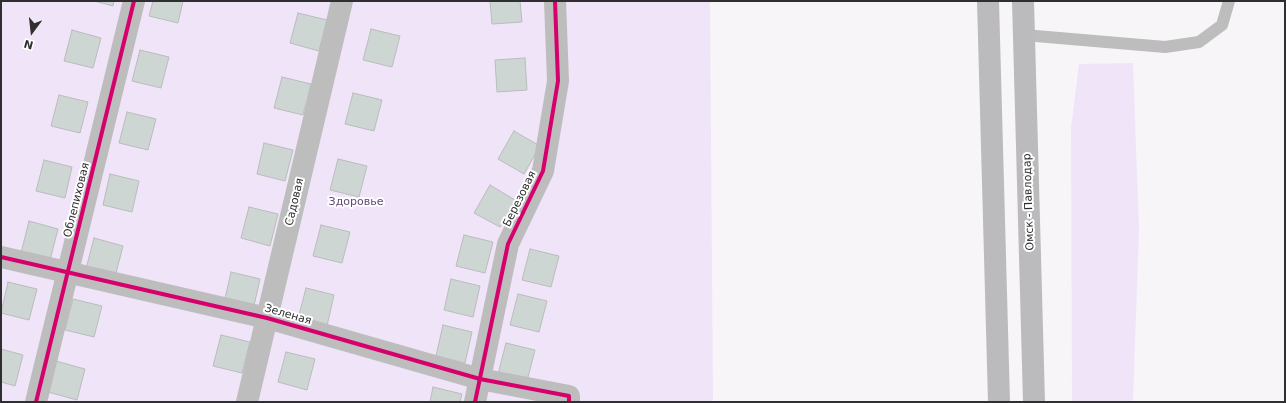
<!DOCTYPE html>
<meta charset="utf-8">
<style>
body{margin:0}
#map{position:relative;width:1286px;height:403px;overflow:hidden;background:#f7f5f8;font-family:"DejaVu Sans",sans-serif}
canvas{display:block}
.frame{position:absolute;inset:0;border:2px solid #2f2e30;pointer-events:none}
.north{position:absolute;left:12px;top:12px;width:40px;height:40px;-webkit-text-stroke:3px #fff;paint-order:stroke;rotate:195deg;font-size:11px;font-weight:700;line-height:16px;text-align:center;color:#2f2e30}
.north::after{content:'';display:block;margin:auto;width:14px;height:18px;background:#2f2e30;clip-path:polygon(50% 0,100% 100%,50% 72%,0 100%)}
</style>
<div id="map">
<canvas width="1286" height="403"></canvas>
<div class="frame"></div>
<div class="north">N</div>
</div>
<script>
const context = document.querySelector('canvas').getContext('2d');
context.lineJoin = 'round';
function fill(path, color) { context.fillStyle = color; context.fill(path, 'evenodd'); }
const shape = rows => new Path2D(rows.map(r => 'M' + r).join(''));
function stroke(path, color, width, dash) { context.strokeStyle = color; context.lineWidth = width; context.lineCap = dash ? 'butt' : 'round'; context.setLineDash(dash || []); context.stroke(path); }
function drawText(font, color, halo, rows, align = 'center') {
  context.font = font + ' "DejaVu Sans",sans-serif'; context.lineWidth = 4; context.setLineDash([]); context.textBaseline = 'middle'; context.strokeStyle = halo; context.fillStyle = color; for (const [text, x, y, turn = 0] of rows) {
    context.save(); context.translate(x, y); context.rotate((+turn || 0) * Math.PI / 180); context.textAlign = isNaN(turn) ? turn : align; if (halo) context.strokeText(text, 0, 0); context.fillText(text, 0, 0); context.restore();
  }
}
fill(shape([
 [1,1,710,1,713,402,1,402],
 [1133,63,1139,228,1133,402,1072,402,1071,128,1079,64]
]), '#f0e4f9');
const building = shape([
 [94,1,114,1,113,6,94,1],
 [153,1,183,1,178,23,149,16,153,1],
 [490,1,520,1,522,22,492,24,490,1],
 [298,13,327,20,319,51,290,43,298,13],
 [371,29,400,36,392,67,363,60,371,29],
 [72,30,101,38,93,68,64,61,72,30],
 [140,50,169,57,161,88,132,81,140,50],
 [525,58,527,90,497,92,495,60,525,58],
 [282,77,311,84,303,115,274,108,282,77],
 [353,93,382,100,374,131,345,124,353,93],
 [59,95,88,102,80,133,51,126,59,95],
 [127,112,156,119,148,150,119,143,127,112],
 [514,131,540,146,524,174,498,159,514,131],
 [264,143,293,150,285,181,257,174,264,143],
 [338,159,367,166,359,197,330,190,338,159],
 [44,160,72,167,65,198,36,191,44,160],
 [110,174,139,181,132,212,103,205,110,174],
 [490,185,515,200,500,227,474,213,490,185],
 [249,207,278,214,270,246,241,238,249,207],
 [29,221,58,229,50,260,21,253,29,221],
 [321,225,350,232,342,263,313,256,321,225],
 [464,235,493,242,485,273,456,266,464,235],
 [94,238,123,246,115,277,86,269,94,238],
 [530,249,559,256,551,287,522,280,530,249],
 [231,272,260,279,253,310,224,303,231,272],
 [451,279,480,286,473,317,444,310,451,279],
 [8,282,37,289,29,320,1,313,8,282],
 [306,288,334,295,327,326,298,319,306,288],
 [518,294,547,301,539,332,510,325,518,294],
 [73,299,102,306,94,337,65,330,73,299],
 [443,325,472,332,465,363,436,356,443,325],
 [221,335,250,342,242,373,213,366,221,335],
 [506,343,535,350,527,381,498,374,506,343],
 [1,349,23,355,15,386,1,382,1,349],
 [286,352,315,359,307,390,278,382,286,352],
 [56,361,85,369,77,400,48,392,56,361],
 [433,387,462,394,460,402,430,402,433,387]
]);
fill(building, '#cdd6d3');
stroke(building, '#bbbcbd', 1);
stroke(shape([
 [1024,35,1165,47,1199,42,1222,25,1229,1]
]), '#bdbdbd', 12);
stroke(shape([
 [1,257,267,318,480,379,569,396,569,402],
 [36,402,134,1],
 [247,402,342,1],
 [475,402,508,244,543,171,558,81,555,1]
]), '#bdbdbd', 22);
stroke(shape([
 [988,1,999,402],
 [1023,1,1034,402]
]), '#bbbabc', 22);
stroke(shape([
 [1,257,267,318,480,379,569,396,569,402],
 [36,402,134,1],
 [475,402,508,244,543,171,558,81,555,1]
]), '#d6006c', 4);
drawText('11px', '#2f2e30', '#fff', [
 ["Березовая",520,199,-64],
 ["Облепиховая",77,200,-76],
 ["Садовая",295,202,-77],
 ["Омск - Павлодар",1029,202,-92],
 ["Зеленая",288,315,16]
]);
drawText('11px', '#634779', '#fff', [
 ["Здоровье",356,202]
]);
</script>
